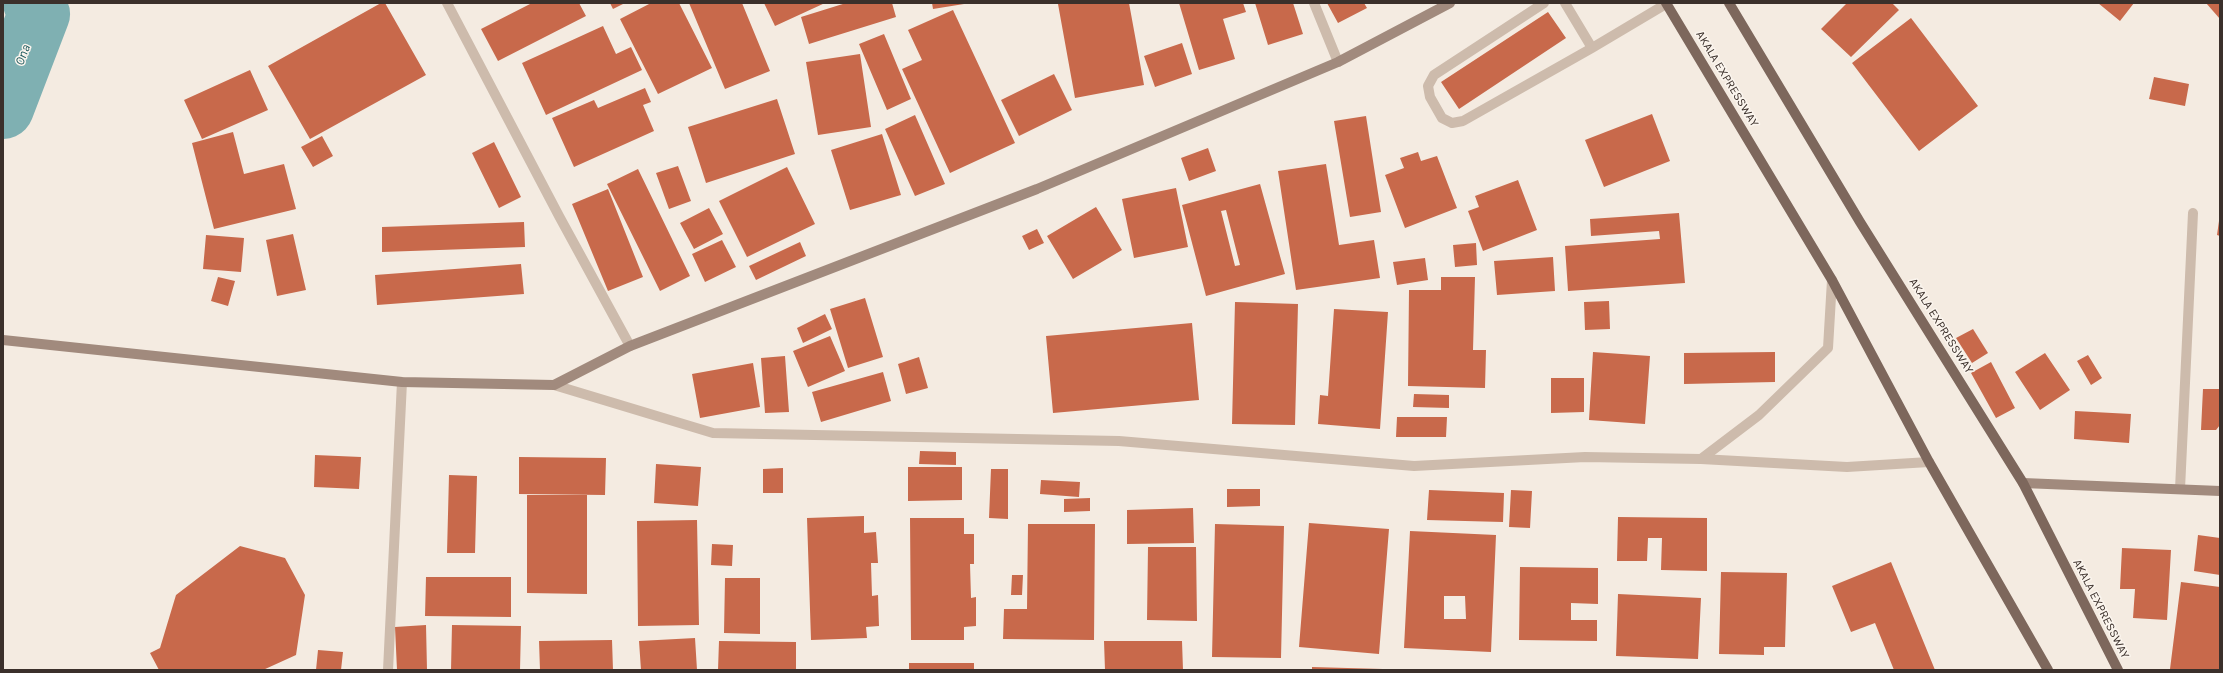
<!DOCTYPE html>
<style>
body{margin:0}
#map{position:relative;width:2223px;height:673px;overflow:hidden;background:#f4ebe1;font-family:Karla,sans-serif}
canvas{display:block}
.frame{position:absolute;inset:0;border:4px solid #3b302b;pointer-events:none}
</style>
<div id="map">
<canvas width="2223" height="673"></canvas>
<div class="frame"></div>
</div>
<script>
const context = document.querySelector('canvas').getContext('2d');
context.lineJoin = 'round';
const shape = rows => new Path2D(rows.map(r => 'M' + r).join(''));
function stroke(path, color, width, dash) { context.strokeStyle = color; context.lineWidth = width; context.lineCap = dash ? 'butt' : 'round'; context.setLineDash(dash || []); context.stroke(path); }
function fill(path, color) { context.fillStyle = color; context.fill(path, 'evenodd'); }
function drawText(font, color, halo, rows, align = 'center') {
  context.font = font + ' Karla,sans-serif'; context.lineWidth = 3; context.setLineDash([]); context.textBaseline = 'middle'; context.strokeStyle = halo; context.fillStyle = color; for (const [text, x, y, turn = 0] of rows) {
    context.save(); context.translate(x, y); context.rotate((+turn || 0) * Math.PI / 180); context.textAlign = isNaN(turn) ? turn : align; if (halo) context.strokeText(text, 0, 0); context.fillText(text, 0, 0); context.restore();
  }
}
stroke(shape([
 [3,108,39,14,34,3]
]), '#7fb0b2', 62);
fill(shape([
 [381,3,385,3,426,75,310,139,268,66],
 [532,3,579,3,586,16,498,61,481,29],
 [610,3,625,3,613,9],
 [651,3,679,3,712,68,658,94,620,19],
 [689,3,742,3,770,71,725,89],
 [764,3,825,3,775,26],
 [846,3,892,3,896,17,809,44,801,17],
 [932,3,964,3,964,4,933,9],
 [1064,3,1129,3,1144,85,1075,98,1058,4],
 [1179,3,1243,3,1246,12,1223,19,1235,59,1199,70],
 [1255,3,1293,3,1303,34,1268,45],
 [1327,3,1364,3,1367,8,1338,23],
 [1847,3,1892,3,1899,10,1851,57,1821,29],
 [2098,3,2134,3,2120,21],
 [2206,3,2220,3,2220,19],
 [953,10,1015,143,950,173,902,69,922,60,908,30],
 [1548,12,1566,38,1459,109,1441,82],
 [1911,18,1978,106,1919,151,1852,63],
 [603,26,616,54,631,47,642,70,546,115,522,63],
 [884,34,911,99,887,110,859,44],
 [1182,43,1192,74,1155,87,1144,56],
 [860,54,871,127,818,135,806,62],
 [250,70,268,110,202,139,184,100],
 [1054,74,1072,110,1019,136,1001,100],
 [2154,77,2189,84,2185,106,2149,99],
 [645,88,651,102,643,105,654,131,574,167,552,118,594,100,598,108],
 [777,99,795,154,706,183,688,127],
 [1652,114,1670,161,1604,187,1585,140],
 [915,115,945,184,915,196,885,129],
 [1366,116,1381,212,1350,217,1334,121],
 [233,132,244,174,284,164,296,209,214,229,192,143],
 [882,134,901,195,850,210,831,150],
 [322,136,333,156,313,167,301,147],
 [494,142,521,197,499,208,472,153],
 [1208,148,1216,171,1189,181,1181,158],
 [1418,152,1421,161,1437,156,1457,208,1405,228,1385,175,1404,168,1400,158],
 [1326,164,1339,245,1374,240,1380,278,1296,290,1278,171],
 [678,166,691,201,669,209,656,173],
 [787,167,815,224,747,257,719,201],
 [638,169,690,276,660,291,607,184],
 [1518,180,1537,230,1483,251,1468,211,1479,207,1475,196],
 [1260,184,1285,274,1206,296,1182,205],
 [1226,210,1240,265,1235,266,1221,211],
 [1176,188,1188,247,1134,258,1122,199],
 [608,189,643,277,608,291,572,204],
 [1096,207,1122,250,1073,279,1047,236],
 [709,208,723,234,694,249,680,223],
 [1679,213,1685,283,1568,291,1565,246,1660,239,1659,231,1591,236,1590,219],
 [2219,221,2220,221,2220,236,2217,235],
 [524,222,525,247,382,252,382,227],
 [1037,229,1044,243,1029,250,1022,236],
 [293,234,306,290,277,296,266,240],
 [206,235,244,238,241,272,203,269],
 [722,240,736,267,705,282,692,254],
 [800,242,806,256,756,280,749,266],
 [1476,243,1477,265,1455,267,1453,245],
 [1553,257,1555,291,1497,295,1494,261],
 [1425,258,1428,280,1397,285,1393,262],
 [521,264,524,294,377,305,375,275],
 [218,277,235,281,228,306,211,301],
 [1441,277,1475,277,1473,350,1486,350,1485,388,1408,386,1409,290,1441,290],
 [865,298,883,357,848,368,830,309],
 [1609,301,1610,329,1585,330,1584,302],
 [1235,302,1298,304,1295,425,1232,424],
 [1334,309,1388,312,1380,429,1318,424,1320,395,1328,396],
 [825,314,832,329,803,343,797,328],
 [1192,323,1199,400,1053,413,1046,336],
 [1973,329,1988,353,1972,363,1956,338],
 [830,336,845,371,808,387,793,351],
 [1593,352,1650,356,1645,424,1589,420],
 [1775,352,1775,382,1684,384,1684,353],
 [2045,353,2070,390,2040,410,2015,372],
 [2088,355,2102,378,2091,385,2077,361],
 [785,356,789,412,765,413,761,358],
 [919,357,928,388,906,394,898,364],
 [1991,362,2015,408,1996,418,1971,373],
 [753,363,760,407,700,418,692,374],
 [883,372,891,401,821,422,812,392],
 [1551,378,1584,378,1584,412,1551,413],
 [2203,389,2220,389,2220,425,2216,430,2201,430],
 [1414,394,1449,395,1449,408,1413,407],
 [2075,411,2131,414,2129,443,2074,439],
 [1397,417,1447,417,1446,437,1396,437],
 [920,451,956,452,956,465,919,464],
 [315,455,361,457,359,489,314,487],
 [519,457,606,458,605,495,519,494],
 [656,464,701,467,698,506,654,503],
 [908,467,962,467,962,500,908,501],
 [783,468,783,493,763,493,763,469],
 [991,469,1008,469,1008,519,989,518],
 [449,475,477,476,475,553,447,553],
 [1041,480,1080,482,1079,497,1040,494],
 [1227,489,1260,489,1260,506,1227,507],
 [1429,490,1504,493,1503,522,1427,520],
 [1511,490,1532,491,1530,528,1509,527],
 [527,495,587,495,587,594,527,593],
 [1090,498,1090,511,1064,512,1064,499],
 [1193,508,1194,543,1127,544,1127,510],
 [864,516,864,533,876,532,878,563,871,563,872,596,878,595,879,626,866,627,867,638,811,640,807,518],
 [1618,517,1707,518,1707,571,1661,570,1662,538,1648,538,1647,561,1617,561],
 [910,518,964,518,964,534,974,534,974,564,970,564,971,598,976,597,976,626,964,627,964,640,911,640],
 [697,520,699,625,638,626,637,521],
 [1309,523,1389,529,1379,654,1299,647],
 [1028,524,1095,524,1094,640,1003,639,1004,609,1027,609],
 [1215,524,1284,526,1281,658,1212,657],
 [1410,531,1496,535,1491,652,1404,648],
 [1444,596,1465,596,1466,619,1444,619],
 [2198,535,2220,538,2220,575,2194,571],
 [712,544,733,545,732,566,711,565],
 [240,546,285,558,305,595,296,655,263,670,159,670,150,653,160,648,176,595],
 [1148,547,1196,547,1197,621,1147,620],
 [2122,548,2171,550,2167,620,2133,618,2135,589,2120,589],
 [1891,562,1935,670,1894,670,1875,623,1851,632,1832,586],
 [1520,567,1598,568,1598,604,1571,603,1571,620,1597,620,1597,641,1519,640],
 [1721,572,1787,573,1785,647,1764,647,1764,655,1719,654],
 [1012,575,1023,575,1022,595,1011,595],
 [426,577,511,577,511,617,425,616],
 [725,578,760,578,760,634,724,633],
 [2181,582,2220,587,2219,670,2170,669],
 [1618,594,1701,598,1698,659,1616,656],
 [426,625,427,670,397,670,395,627],
 [452,625,521,626,520,670,451,670],
 [695,638,697,670,641,670,639,641],
 [612,640,613,670,540,670,539,641],
 [719,641,796,642,796,670,718,670],
 [1104,641,1182,641,1183,670,1105,670],
 [318,650,343,652,341,670,316,670],
 [909,663,974,663,974,670,909,670],
 [1312,667,1383,669,1383,670,1312,670]
]), '#c8694b');
stroke(shape([
 [1544,3,1434,75,1428,86,1430,97,1442,118,1452,123,1463,121,1592,48,1666,4],
 [1565,3,1592,48],
 [1701,459,1759,415,1828,348,1832,280]
]), '#cdbbac', 10);
stroke(shape([
 [447,3,559,216,630,346],
 [1314,3,1338,62],
 [554,385,713,433,1119,441,1414,466,1585,457,1701,459,1847,467,1929,462],
 [2180,489,2193,213],
 [388,670,402,382]
]), '#cdbbac', 10);
stroke(shape([
 [3,340,402,382,554,385,630,346,1037,189,1338,62,1450,3],
 [2023,483,2220,491]
]), '#a18a7d', 10);
stroke(shape([
 [1666,3,1832,280,1929,462,2048,670],
 [1729,3,1860,222,2023,483,2118,670]
]), '#7d675c', 10);
drawText('12px', '#3b302b', '#fbf5ee', [
 ["AKALA EXPRESSWAY",1727,79,59],
 ["AKALA EXPRESSWAY",1941,326,58],
 ["AKALA EXPRESSWAY",2101,609,63]
]);
drawText('italic 13px', '#1f5a5e', '#fbf5ee', [
 ["Ona",23,55,-69]
]);
</script>
